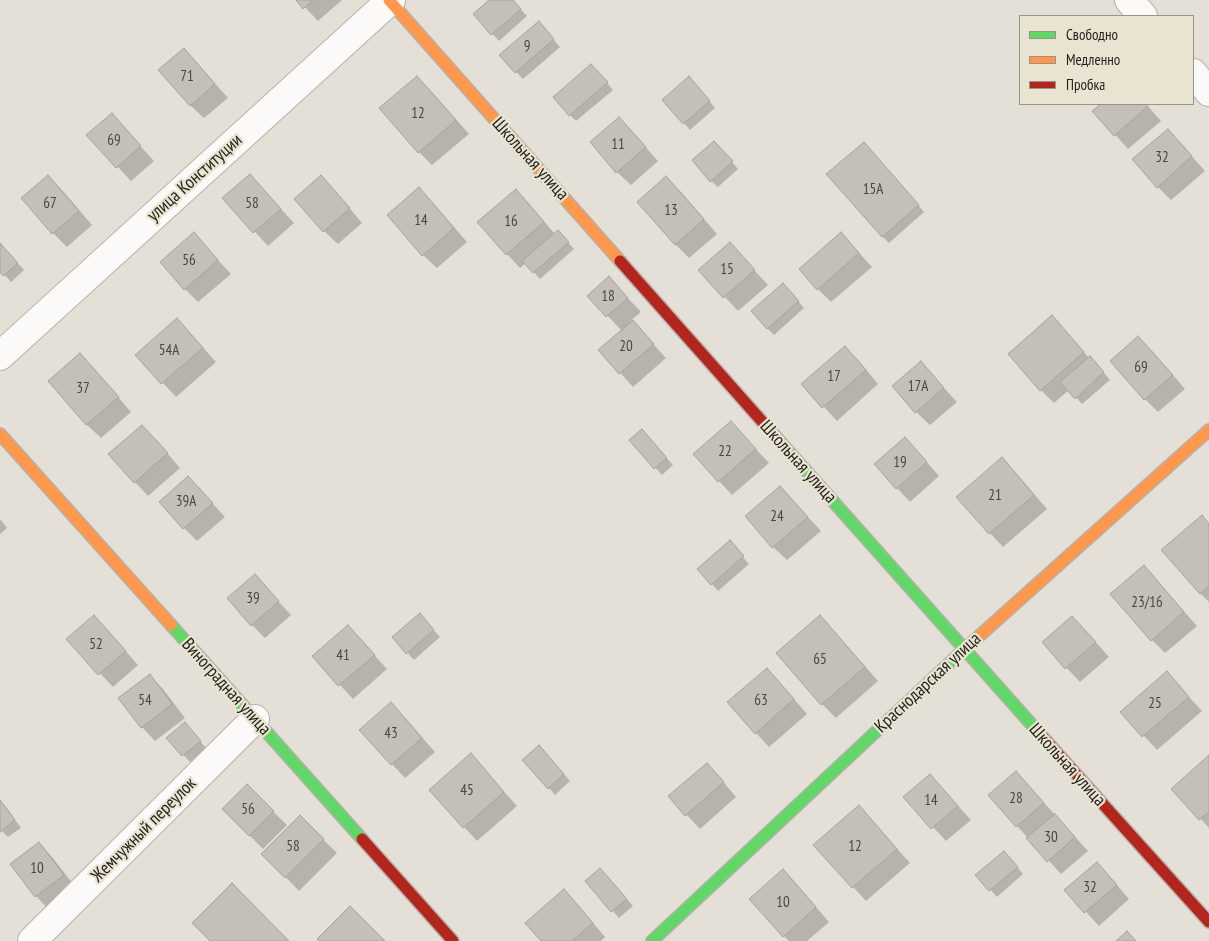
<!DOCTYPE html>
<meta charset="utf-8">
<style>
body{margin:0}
#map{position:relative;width:1209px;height:941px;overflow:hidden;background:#e4e0d7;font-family:"PT Sans Narrow",sans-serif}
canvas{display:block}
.legend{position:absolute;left:1019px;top:15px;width:175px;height:90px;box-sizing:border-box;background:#e9e3d2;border:1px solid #999488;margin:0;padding:6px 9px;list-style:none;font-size:15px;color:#201e18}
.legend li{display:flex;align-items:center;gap:10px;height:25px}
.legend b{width:25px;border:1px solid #999488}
</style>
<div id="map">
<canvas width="1209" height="941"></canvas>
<ul class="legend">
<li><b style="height:6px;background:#63d668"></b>Свободно</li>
<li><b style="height:6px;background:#ff974d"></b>Медленно</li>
<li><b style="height:6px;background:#b3261e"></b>Пробка</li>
</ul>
</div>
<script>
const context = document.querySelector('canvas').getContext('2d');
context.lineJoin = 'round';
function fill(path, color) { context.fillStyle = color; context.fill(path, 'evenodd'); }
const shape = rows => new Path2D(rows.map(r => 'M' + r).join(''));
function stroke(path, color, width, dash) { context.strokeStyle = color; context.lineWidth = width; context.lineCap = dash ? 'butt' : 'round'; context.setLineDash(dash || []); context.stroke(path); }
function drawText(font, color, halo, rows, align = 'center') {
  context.font = font + ' "PT Sans Narrow",sans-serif'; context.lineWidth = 4.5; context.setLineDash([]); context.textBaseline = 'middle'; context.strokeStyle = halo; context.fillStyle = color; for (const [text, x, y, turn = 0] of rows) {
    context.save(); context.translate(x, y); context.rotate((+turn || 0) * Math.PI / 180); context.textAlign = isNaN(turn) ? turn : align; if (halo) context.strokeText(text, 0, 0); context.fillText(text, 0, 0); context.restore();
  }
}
fill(shape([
 [298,0,342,0,318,21],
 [491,0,512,0,527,16,499,41,474,14],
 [545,30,560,47,523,79,501,56],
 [184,49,197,63,228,98,204,118,190,105],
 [598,72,613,90,576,121,570,115],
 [417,77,431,91,469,134,432,165,419,152],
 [695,84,715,108,690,130,684,123],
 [1103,104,1146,104,1161,121,1128,149,1094,111],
 [112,115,154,161,131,181,88,135],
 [1168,130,1181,144,1205,171,1171,200,1158,187],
 [633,133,658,161,631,185,617,172],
 [721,149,738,169,718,187,711,181],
 [870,150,924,212,889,243,882,236],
 [250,175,294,223,268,246,224,198],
 [48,177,62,190,92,225,67,247,53,233,23,198],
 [666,178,680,191,717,234,689,258,675,244],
 [419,189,432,202,467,242,437,268,423,255,388,215],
 [335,191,362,223,338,244,324,231],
 [516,191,529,204,555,234,564,238,574,249,540,279,526,263,520,268,507,254,479,222],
 [841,233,872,267,831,302,818,289],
 [194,234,207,248,231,274,198,302,185,289],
 [0,244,24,270,11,282,0,270],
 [730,244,768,285,738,311,700,270],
 [609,278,641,312,631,320,666,358,633,387,600,350,622,331,589,296],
 [790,291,804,308,774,335,767,328],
 [177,319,190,333,216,362,176,397,137,355],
 [1065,331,1089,358,1097,364,1110,380,1082,404,1069,390,1054,403,1041,390],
 [1138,337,1152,351,1185,389,1158,412,1145,399],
 [845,348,859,361,878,384,837,421,803,384],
 [921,363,957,402,930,425,916,412],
 [94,369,131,412,101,438,87,425,49,381],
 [731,423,769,463,732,495,695,455],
 [648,438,673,465,662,475,631,441],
 [156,440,180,468,148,496,135,482],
 [918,452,939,476,910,502,897,488],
 [1002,459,1015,472,1047,509,1003,547,990,533],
 [188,477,225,517,197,541,184,528],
 [780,487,821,531,787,560,773,547],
 [0,519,7,528,0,534],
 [1209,524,1209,602,1200,593],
 [736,549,749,564,718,591,712,584],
 [255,576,291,615,265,638,252,625],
 [1157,581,1197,626,1165,653,1152,640],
 [426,622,440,637,414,660,394,638],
 [348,626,387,669,353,699,313,656],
 [107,630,138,665,113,687,68,639],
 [833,630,878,681,836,718,822,704,777,653],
 [1086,631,1109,657,1080,682,1043,643],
 [766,669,780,683,807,714,769,747,756,733],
 [1167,673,1202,711,1157,750,1122,712],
 [150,676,163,689,185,718,155,741,142,727],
 [391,704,404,717,435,752,405,778,392,764],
 [191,730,206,748,190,762,168,738],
 [545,753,570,781,555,795,549,788],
 [1209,757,1209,828,1173,789],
 [484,769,517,806,477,841,464,827],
 [1016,772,1088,851,1061,874,1017,826],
 [720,778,736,797,700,829,670,797],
 [247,786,287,825,263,849,223,809],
 [943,789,971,820,946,841,905,797],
 [0,801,6,807,21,828,8,837,0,829],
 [300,817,337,853,299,891,263,854],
 [872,821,910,863,866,901,815,845],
 [39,843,52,857,77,889,49,910,36,896],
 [1010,859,1023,874,997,897,977,875],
 [607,876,633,906,619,918,587,881],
 [1110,877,1129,899,1099,926,1066,890],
 [797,885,829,922,807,941,789,941,784,936],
 [577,904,605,937,601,941,543,941]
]), '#0003');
const building = shape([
 [296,0,313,0,303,9,296,0],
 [489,0,513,0,521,9,491,35,473,14,489,0],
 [539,21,554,39,515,73,499,55,539,21],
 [184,48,215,84,190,106,158,70,184,48],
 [591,64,608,82,569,116,553,97,591,64],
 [417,76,456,120,418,153,379,108,417,76],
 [689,76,710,101,683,124,662,100,689,76],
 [1101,104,1146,104,1148,106,1114,136,1092,111,1101,104],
 [112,113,141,146,116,168,86,135,112,113],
 [619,117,646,147,616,173,590,142,619,117],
 [1168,129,1192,156,1157,188,1132,159,1168,129],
 [714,141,733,161,710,182,692,160,714,141],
 [864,142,919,205,882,237,826,174,864,142],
 [250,174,281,209,253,233,222,198,250,174],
 [48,175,79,211,52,234,21,198,48,175],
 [321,175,350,208,323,232,294,199,321,175],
 [666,176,704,219,675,245,637,202,666,176],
 [419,187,454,228,422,256,387,215,419,187],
 [516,189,544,222,506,255,477,222,516,189],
 [558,230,569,242,533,273,522,261,558,230],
 [194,232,218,260,184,290,160,262,194,232],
 [841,232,859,253,817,290,799,269,841,232],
 [730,242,755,270,723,298,698,270,730,242],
 [0,243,18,263,3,276,0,272,0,243],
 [609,276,628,298,606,317,587,296,609,276],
 [783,283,799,301,767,329,751,311,783,283],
 [1052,315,1084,352,1040,391,1008,354,1052,315],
 [177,318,203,348,161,384,135,355,177,318],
 [633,320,654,344,619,374,598,350,633,320],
 [1138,336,1173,375,1144,400,1110,361,1138,336],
 [845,346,866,370,822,408,801,384,845,346],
 [80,353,119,397,86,425,48,381,80,353],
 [1090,356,1104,372,1075,399,1060,382,1090,356],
 [921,361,944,388,915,413,892,386,921,361],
 [731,421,756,449,718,482,693,454,731,421],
 [142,425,168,453,134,483,108,454,142,425],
 [642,429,667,458,654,469,629,440,642,429],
 [905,437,927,462,896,489,874,464,905,437],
 [1002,457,1034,495,989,534,956,497,1002,457],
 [188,476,213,503,183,529,159,502,188,476],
 [780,486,808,517,772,548,745,516,780,486],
 [1202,515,1209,524,1209,586,1200,594,1161,550,1202,515],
 [730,540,744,556,711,585,697,569,730,540],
 [1144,565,1184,612,1151,641,1110,594,1144,565],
 [255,574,279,601,251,626,227,598,255,574],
 [420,613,434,630,406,654,392,637,420,613],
 [94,615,126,651,98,675,66,639,94,615],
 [820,615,865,667,821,705,776,653,820,615],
 [1072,616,1096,642,1065,669,1042,642,1072,616],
 [348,625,375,655,338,686,312,656,348,625],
 [767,668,794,699,755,734,727,702,767,668],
 [1167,671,1189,697,1142,737,1120,712,1167,671],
 [150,674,172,704,141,728,118,698,150,674],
 [391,702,422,738,391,765,359,730,391,702],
 [185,722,201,741,182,756,166,738,185,722],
 [539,745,564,774,548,789,522,760,539,745],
 [471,753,504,792,463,828,429,790,471,753],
 [1209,755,1209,812,1199,820,1171,789,1209,755],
 [707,763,724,782,685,816,668,796,707,763],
 [1016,771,1044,803,1016,827,988,795,1016,771],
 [930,774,958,806,931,829,903,797,930,774],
 [247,784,274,811,249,836,222,809,247,784],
 [0,800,15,820,0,832,0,800],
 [859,805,897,849,852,888,813,845,859,805],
 [1055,814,1075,837,1047,862,1026,838,1055,814],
 [300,815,324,839,285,878,261,854,300,815],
 [39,842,64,875,35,897,10,864,39,842],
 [1004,851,1018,867,989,891,975,875,1004,851],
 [1097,862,1117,885,1084,913,1064,890,1097,862],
 [600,868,627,899,611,912,585,881,600,868],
 [783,869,816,907,783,937,749,899,783,869],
 [232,883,289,941,210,941,192,923,232,883],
 [564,889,593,923,572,941,541,941,525,923,564,889],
 [350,906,385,941,320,941,317,939,350,906],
 [1127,931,1136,941,1116,941,1127,931]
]);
fill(building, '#c4bfb9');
stroke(building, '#a6a29c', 1);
const street = shape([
 [1129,0,1143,16],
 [1193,73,1209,92],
 [0,356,391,0],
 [32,941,255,719]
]);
const fast = shape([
 [767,427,1040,734],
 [171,625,362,839],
 [652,941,958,655]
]);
const slow = shape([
 [389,0,620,261],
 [0,434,171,625],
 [958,655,1209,430]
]);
const jam = shape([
 [620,261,767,427],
 [1040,734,1209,922],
 [362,839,453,941]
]);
stroke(street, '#b5b2ac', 30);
stroke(fast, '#b5b2ac', 14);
stroke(slow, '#b5b2ac', 14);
stroke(jam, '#b5b2ac', 14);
stroke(street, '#fbfaf9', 28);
stroke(fast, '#63d668', 11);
stroke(slow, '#ff974d', 11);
stroke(jam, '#b3261e', 11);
drawText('15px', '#494640', null, [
 ["9",527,47],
 ["71",187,77],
 ["12",418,114],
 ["69",114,141],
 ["11",618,145],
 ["32",1162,158],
 ["15А",873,190],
 ["67",50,204],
 ["58",252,204],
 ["13",671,211],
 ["14",421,221],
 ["16",511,222],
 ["56",189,261],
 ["15",727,270],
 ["18",608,297],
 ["20",626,347],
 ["54А",169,351],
 ["69",1141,368],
 ["17",834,377],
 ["17А",918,387],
 ["37",83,389],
 ["22",725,452],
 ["19",900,463],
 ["21",995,496],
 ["39А",186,502],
 ["24",777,517],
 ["39",253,599],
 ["23/16",1147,603],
 ["52",96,645],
 ["41",343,656],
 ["65",820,660],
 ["54",145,701],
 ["63",761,701],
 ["25",1155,704],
 ["43",391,734],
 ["45",467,791],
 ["28",1016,799],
 ["14",931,801],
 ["56",248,810],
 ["30",1051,838],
 ["58",293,847],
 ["12",855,847],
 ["10",37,869],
 ["32",1090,888],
 ["10",783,903]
]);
drawText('18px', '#201e18', '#e9e3d2', [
 ["Школьная улица",530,159,48],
 ["улица Конституции",195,178,-42],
 ["Школьная улица",798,462,48],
 ["Краснодарская улица",928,683,-43],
 ["Виноградная улица",226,687,48],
 ["Школьная улица",1067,765,48],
 ["Жемчужный переулок",144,830,-45]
]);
</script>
